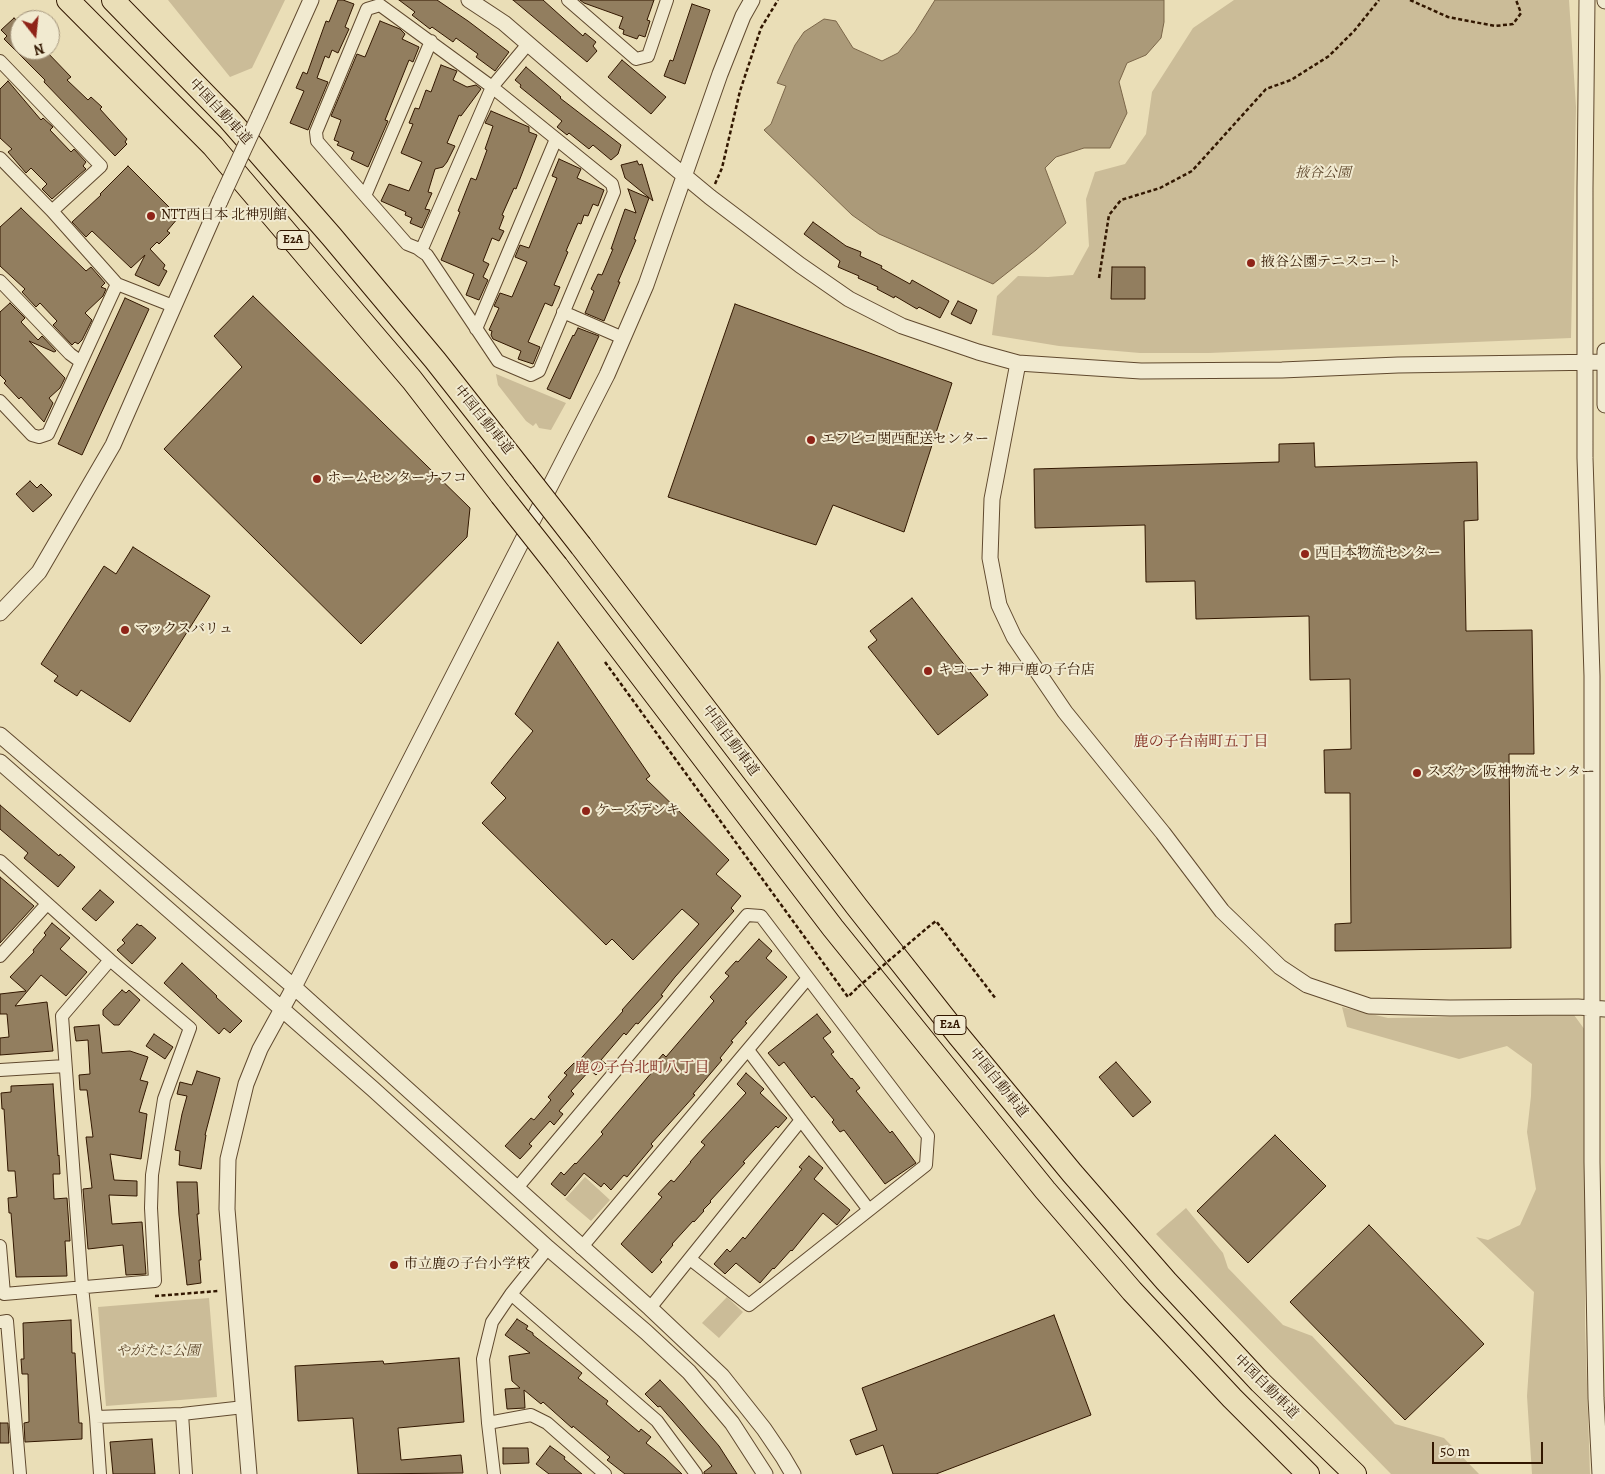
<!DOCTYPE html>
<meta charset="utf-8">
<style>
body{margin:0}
#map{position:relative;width:1605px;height:1474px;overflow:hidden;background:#eadeb7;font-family:Alegreya,serif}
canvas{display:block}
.north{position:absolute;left:10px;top:10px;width:50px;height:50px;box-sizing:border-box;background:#f1ead0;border:1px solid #a5967d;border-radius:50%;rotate:164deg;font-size:14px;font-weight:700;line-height:20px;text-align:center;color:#321700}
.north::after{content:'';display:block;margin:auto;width:18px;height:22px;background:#8f2418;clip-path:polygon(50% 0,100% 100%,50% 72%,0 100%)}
.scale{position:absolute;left:1432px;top:1442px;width:111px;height:22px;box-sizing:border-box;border:2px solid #321700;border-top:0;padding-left:6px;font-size:15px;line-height:18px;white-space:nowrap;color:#321700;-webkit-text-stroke:4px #f1ead0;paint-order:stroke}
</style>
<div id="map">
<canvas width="1605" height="1474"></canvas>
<div class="north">N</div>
<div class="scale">50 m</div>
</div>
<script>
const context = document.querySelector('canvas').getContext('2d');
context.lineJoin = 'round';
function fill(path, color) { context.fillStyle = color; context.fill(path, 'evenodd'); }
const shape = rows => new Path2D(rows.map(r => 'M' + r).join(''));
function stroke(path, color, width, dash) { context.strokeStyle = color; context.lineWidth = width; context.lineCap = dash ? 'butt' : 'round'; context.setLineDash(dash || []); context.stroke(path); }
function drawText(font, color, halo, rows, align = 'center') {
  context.font = font + ' Alegreya,"Noto Serif JP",serif'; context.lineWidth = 4; context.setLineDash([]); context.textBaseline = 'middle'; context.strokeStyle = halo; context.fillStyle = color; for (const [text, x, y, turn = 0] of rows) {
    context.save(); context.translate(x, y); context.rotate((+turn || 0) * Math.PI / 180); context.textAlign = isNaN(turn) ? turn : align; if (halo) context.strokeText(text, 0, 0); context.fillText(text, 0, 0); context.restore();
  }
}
fill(shape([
 [168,0,285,0,252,68,230,77],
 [1234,0,1569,0,1576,107,1571,338,1209,353,1140,353,1059,346,992,335,997,296,1018,276,1048,277,1073,275,1089,246,1086,199,1095,172,1125,164,1146,134,1152,92,1193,28],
 [496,374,566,403,551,430,539,428,536,423,533,426,526,421,498,385],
 [1342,1007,1388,1018,1574,1015,1585,1030,1585,1325,1590,1474,1532,1474,1527,1396,1534,1292,1476,1237,1488,1240,1520,1225,1536,1189,1527,1132,1531,1096,1532,1064,1507,1046,1459,1059,1347,1027],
 [585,1177,610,1200,591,1221,565,1199],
 [1186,1208,1223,1253,1228,1268,1283,1325,1312,1336,1395,1424,1444,1438,1479,1474,1391,1474,1156,1234],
 [727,1297,743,1312,719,1338,702,1323],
 [209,1298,217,1397,106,1406,98,1307]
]), '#cbbc98');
const water = shape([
 [935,0,1164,0,1164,22,1161,38,1146,55,1127,63,1119,82,1127,113,1110,148,1084,148,1056,157,1045,168,1066,223,1036,250,993,284,879,234,852,215,764,130,771,124,786,86,777,83,795,45,804,32,824,19,836,21,853,48,882,61,898,53,915,32,935,0]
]);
fill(water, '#ab9a79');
stroke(water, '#7b6649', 1);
const building = shape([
 [338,0,343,0,354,4,345,27,349,29,338,53,332,50,329,58,325,56,317,78,328,82,308,130,290,123,304,91,296,88,303,72,307,74,326,21,329,22,338,0],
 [399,0,437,0,468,21,509,52,495,71,476,57,478,54,456,38,453,42,432,27,430,29,412,15,415,12,399,0],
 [513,0,543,0,583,36,585,33,596,42,593,46,597,51,587,62,513,0],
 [580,0,654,0,647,20,650,21,645,37,639,35,637,39,623,34,624,30,619,28,623,17,584,3,580,0],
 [692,4,710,10,685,84,664,76,670,60,673,61,692,4],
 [14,18,20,23,20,50,45,50,71,77,67,80,88,100,91,97,102,107,100,109,127,139,125,142,127,144,115,156,44,82,45,80,4,39,7,36,1,30,14,18],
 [380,21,400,29,405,34,402,39,419,47,413,62,409,60,385,120,388,121,368,167,351,159,354,152,337,145,339,142,334,140,341,120,331,116,357,54,365,57,380,21],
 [622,60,666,97,651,114,608,77,622,60],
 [441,65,457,71,453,80,467,87,476,85,481,89,461,116,459,115,447,143,455,146,447,162,443,167,435,169,428,192,432,193,425,209,430,210,422,228,410,223,412,218,405,215,406,212,381,201,389,184,409,191,422,162,401,153,413,124,409,123,415,108,419,109,426,90,431,92,441,65],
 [526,67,561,97,560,98,621,145,618,154,611,160,593,145,589,149,569,133,567,135,557,127,562,121,520,87,521,85,515,80,526,67],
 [8,81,41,120,43,118,53,127,50,130,71,152,74,149,86,162,83,166,86,169,52,199,42,189,47,184,31,168,26,173,8,152,12,149,0,138,0,89,8,81],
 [491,111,529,127,529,132,537,135,516,189,514,188,502,215,504,216,499,229,504,231,499,241,492,238,483,261,489,264,483,277,488,280,479,300,466,295,474,274,441,260,460,212,458,211,471,178,476,180,487,150,485,149,493,126,485,123,491,111],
 [559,159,581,169,577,178,604,190,598,206,593,204,588,216,584,215,581,224,578,223,566,251,568,252,554,285,560,287,552,306,545,303,528,342,540,347,533,364,518,359,521,351,493,339,491,335,492,331,489,330,499,308,494,306,500,293,512,297,527,262,515,257,520,245,529,248,557,178,552,176,559,159],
 [637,161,639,165,642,164,653,201,625,178,621,165,637,161],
 [128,166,175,213,174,214,178,218,167,231,170,233,159,244,157,242,150,249,165,265,163,269,167,271,159,286,135,275,145,255,131,268,92,231,86,237,72,222,101,195,100,194,128,166],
 [628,189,649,198,634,239,636,240,618,282,620,282,604,321,585,313,594,291,591,289,598,274,602,275,613,249,611,249,625,209,636,213,628,189],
 [21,208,86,271,91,267,105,283,101,287,106,289,103,296,85,313,92,320,82,340,78,344,75,342,72,345,53,325,57,321,40,303,36,307,22,292,25,289,0,266,0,227,21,208],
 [813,222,846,246,861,252,860,256,882,266,881,268,910,284,912,280,949,301,940,318,919,307,917,309,895,296,894,298,877,289,878,287,858,278,859,276,838,267,840,261,804,234,813,222],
 [1112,267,1145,267,1145,299,1111,299,1112,267],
 [253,296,470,508,467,537,361,644,164,449,242,367,214,336,253,296],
 [125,298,149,309,82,455,58,444,125,298],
 [958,301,977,310,971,324,951,314,958,301],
 [10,303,25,318,21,322,38,340,42,336,56,351,54,352,29,341,65,378,60,388,49,398,53,403,44,422,21,397,19,399,4,383,6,381,0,375,0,312,10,303],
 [735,304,952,383,904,532,833,505,816,545,668,497,735,304],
 [578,328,599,336,570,399,547,389,573,335,574,336,578,328],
 [1314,443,1315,467,1477,462,1478,520,1464,521,1466,631,1532,630,1534,754,1509,754,1511,948,1335,951,1335,924,1351,923,1350,793,1325,793,1324,750,1351,749,1350,679,1310,680,1309,616,1196,619,1195,581,1146,582,1145,525,1035,528,1034,469,1279,462,1279,444,1314,443],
 [30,481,37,488,41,484,52,495,33,512,16,494,30,481],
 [133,547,210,596,130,722,81,690,77,696,54,681,58,676,41,664,104,566,116,574,133,547],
 [912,598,988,695,938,735,868,647,877,640,870,631,912,598],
 [558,642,650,776,646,779,729,860,716,874,741,896,731,908,734,911,675,977,661,995,663,996,638,1024,636,1023,626,1035,624,1033,601,1060,606,1064,596,1075,590,1070,571,1091,574,1094,559,1111,563,1114,554,1125,550,1121,529,1144,532,1146,520,1159,505,1146,531,1118,534,1120,551,1100,548,1097,567,1075,564,1073,574,1063,576,1064,623,1011,622,1010,699,924,682,909,633,960,612,939,606,945,482,823,506,798,491,783,533,731,515,714,558,642],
 [0,805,59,856,60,854,75,867,58,887,24,858,28,853,0,829,0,805],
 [0,877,34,906,0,943,0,877],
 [100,890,114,902,96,921,82,909,100,890],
 [52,923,70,938,60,949,87,972,66,996,41,975,15,1006,47,1002,53,1051,0,1055,0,1038,9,1037,7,1014,0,1014,0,994,26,991,10,977,34,952,33,950,46,935,44,933,52,923],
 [137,924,140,926,141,925,156,938,132,964,117,950,125,943,122,940,137,924],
 [759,939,772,951,766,958,787,977,745,1022,747,1023,731,1041,733,1042,720,1058,722,1060,693,1094,695,1095,651,1144,653,1146,627,1177,624,1175,611,1190,604,1183,601,1187,584,1173,565,1196,551,1184,561,1172,564,1175,575,1163,576,1164,603,1134,601,1132,653,1071,651,1068,663,1054,666,1057,714,1001,710,997,729,976,725,973,736,961,738,962,759,939],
 [182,963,217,996,216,997,242,1021,230,1033,224,1028,219,1034,164,983,182,963],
 [122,990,126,993,129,990,140,1000,119,1025,114,1025,103,1015,103,1010,122,990],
 [817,1014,831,1032,823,1038,834,1052,831,1054,851,1079,852,1078,860,1088,856,1091,890,1133,892,1131,916,1163,885,1184,844,1130,840,1132,832,1122,834,1120,814,1096,812,1098,784,1062,779,1066,768,1053,817,1014],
 [99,1025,102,1053,130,1051,148,1057,140,1080,148,1082,139,1112,147,1114,141,1159,110,1154,114,1180,137,1181,137,1196,109,1195,112,1224,142,1222,146,1274,126,1275,123,1245,88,1249,83,1189,92,1188,86,1137,93,1137,87,1090,80,1090,79,1075,90,1074,88,1040,76,1041,74,1027,99,1025],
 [154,1034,173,1047,165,1059,146,1046,154,1034],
 [1116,1062,1151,1102,1133,1117,1099,1077,1116,1062],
 [197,1071,220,1078,205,1135,206,1135,201,1169,179,1165,180,1151,175,1150,182,1114,187,1096,177,1094,180,1082,192,1085,197,1071],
 [746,1073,764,1089,760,1093,787,1118,778,1128,776,1126,743,1162,745,1163,710,1201,711,1202,703,1210,704,1211,694,1222,693,1221,672,1244,673,1245,660,1260,662,1262,652,1273,621,1244,662,1197,658,1194,671,1180,674,1182,691,1162,690,1162,705,1145,701,1142,746,1093,737,1084,746,1073],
 [53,1084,58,1156,59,1155,60,1174,53,1174,54,1199,67,1198,70,1241,65,1241,67,1276,16,1277,11,1213,9,1213,8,1198,17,1197,15,1171,8,1171,4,1109,2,1109,1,1093,11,1092,11,1086,53,1084],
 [1275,1135,1326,1186,1248,1263,1197,1211,1275,1135],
 [809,1156,823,1168,814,1179,850,1210,837,1225,823,1213,792,1251,791,1250,774,1269,773,1268,760,1283,736,1263,725,1274,714,1264,727,1249,730,1252,743,1237,745,1239,753,1229,802,1169,799,1167,809,1156],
 [177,1182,197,1182,199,1214,197,1214,201,1260,199,1260,201,1283,187,1285,179,1215,177,1182],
 [1369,1225,1484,1344,1405,1420,1290,1302,1369,1225],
 [1054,1315,1091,1415,936,1474,893,1474,883,1445,856,1455,850,1440,877,1430,862,1388,1054,1315],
 [517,1319,528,1326,526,1329,533,1333,533,1335,582,1373,578,1378,608,1401,606,1404,639,1432,641,1429,651,1437,646,1443,665,1458,682,1474,625,1474,607,1460,610,1457,573,1426,572,1428,543,1402,541,1404,524,1390,525,1408,507,1409,505,1389,520,1388,512,1381,509,1356,530,1353,505,1335,517,1319],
 [71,1320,72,1353,75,1353,79,1423,82,1423,82,1439,25,1442,24,1423,29,1422,28,1374,22,1374,21,1359,24,1359,23,1323,71,1320],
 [459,1358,464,1422,398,1428,401,1460,461,1455,463,1473,358,1474,353,1418,298,1421,295,1366,383,1361,384,1364,459,1358],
 [660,1380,682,1403,719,1446,737,1474,704,1474,704,1472,712,1466,660,1406,658,1407,645,1394,660,1380],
 [0,1423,8,1423,9,1443,0,1443,0,1423],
 [152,1439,155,1474,113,1474,110,1442,152,1439],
 [550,1446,565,1457,564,1459,582,1474,549,1474,536,1464,550,1446],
 [503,1448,528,1448,529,1463,503,1464,503,1448]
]);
fill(building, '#927e5f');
stroke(building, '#321700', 1);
const minor = shape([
 [568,0,636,59,648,56,667,0],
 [0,61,101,166,52,211],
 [0,158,52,211,117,284,173,306],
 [365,196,431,41],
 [421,251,492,87,380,5,367,9,316,132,317,141,407,244,417,248,421,251,427,255,498,361,531,375,539,371,614,192,612,184,492,87,528,44],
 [0,281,70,354,81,362],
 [563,312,623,338],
 [476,329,556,139],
 [0,401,32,435,39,437,48,434,117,284],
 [0,861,110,960,190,1028,164,1099,152,1175,151,1208,155,1281,4,1294,0,1246],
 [0,956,47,904],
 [748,1050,869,1210],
 [0,1070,65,1066],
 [517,1188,747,915,761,916,928,1136,926,1165,749,1305,690,1259],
 [581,1248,808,978],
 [511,1294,657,1421,696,1474],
 [650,1308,801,1120],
 [0,1322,7,1321,20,1474],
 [182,1414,186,1474],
 [96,1417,182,1414,244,1407],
 [488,1423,531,1415,547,1423,605,1474],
 [100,1474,96,1417,82,1287,62,1016,110,960],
 [494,1474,488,1423,483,1359,492,1322,511,1294,548,1248]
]);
const tertiary = shape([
 [469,0,504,23,598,104,710,197,800,265,849,299,902,326,978,352,1018,363,1141,371,1282,370,1398,365,1604,362],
 [1587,0,1585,188,1585,458,1592,676,1592,1162,1596,1398,1600,1474],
 [1605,0,1605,1],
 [260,114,311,0],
 [1605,351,1605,405],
 [1018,363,992,499,990,558,999,605,1014,637,1065,712,1163,833,1222,911,1280,967,1307,985,1369,1006,1450,1008,1578,1007,1605,1009],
 [0,613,39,572,113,445,220,201],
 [0,735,294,987,650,1308,722,1376,764,1429,783,1457,793,1474],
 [0,762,373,1089,548,1248,646,1332,689,1372,732,1423,765,1474],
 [249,1474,227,1209,228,1159,246,1084,260,1049,294,987,607,375,646,285,720,74,743,16,752,0]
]);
const motorway = shape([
 [68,0,213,146,412,380,501,495],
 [113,0,228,118,332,237,435,360,524,473],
 [581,546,857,907,958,1035,1072,1173,1166,1281,1260,1382,1355,1474],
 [557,566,833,928,1045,1190,1132,1291,1232,1398,1308,1474]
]);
stroke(minor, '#60492e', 14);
stroke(tertiary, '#60492e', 17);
stroke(motorway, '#321700', 24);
stroke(shape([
 [1410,0,1448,17,1495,26,1513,24,1521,13,1516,0],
 [715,184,722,168,740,91,761,28,778,0],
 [1099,278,1109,215,1121,200,1160,188,1192,171,1266,89,1291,80,1329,56,1354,31,1379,0],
 [605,662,848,997,857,988],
 [927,928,936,921,996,999],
 [155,1296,218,1291]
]), '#321700', 2.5, [4, 2.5]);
stroke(minor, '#f1ead0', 12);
stroke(tertiary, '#f1ead0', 15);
stroke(motorway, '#eadeb7', 22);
const tertiaryBridge = shape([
 [220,201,260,114]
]);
const motorwayBridge = shape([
 [524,473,581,546],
 [501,495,557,566]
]);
stroke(tertiaryBridge, '#60492e', 17, []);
stroke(motorwayBridge, '#321700', 24, []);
stroke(shape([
 [858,987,927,928]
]), '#321700', 2.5, [4, 2.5]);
stroke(tertiaryBridge, '#f1ead0', 15);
stroke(motorwayBridge, '#eadeb7', 22);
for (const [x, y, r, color] of [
 [151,216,5,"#8f2418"],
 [1251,263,5,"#8f2418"],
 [811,440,5,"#8f2418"],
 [317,479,5,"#8f2418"],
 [1305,554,5,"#8f2418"],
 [125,630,5,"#8f2418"],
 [928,671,5,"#8f2418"],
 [1417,773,5,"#8f2418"],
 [586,811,5,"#8f2418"],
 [394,1265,5,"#8f2418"]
]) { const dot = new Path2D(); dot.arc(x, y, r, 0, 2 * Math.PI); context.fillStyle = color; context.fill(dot); stroke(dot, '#f1ead0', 2); }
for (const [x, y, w] of [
 [293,240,32],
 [950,1025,32]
]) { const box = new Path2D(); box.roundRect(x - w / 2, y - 9.5, w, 19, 4); context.fillStyle = '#f1ead0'; context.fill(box); stroke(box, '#321700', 1); }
drawText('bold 12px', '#321700', null, [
 ["E2A",293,240],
 ["E2A",950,1025]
]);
drawText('14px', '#321700', '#f1ead0', [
 ["中国自動車道",220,112,47],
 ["中国自動車道",483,420,51],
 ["中国自動車道",730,741,53],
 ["中国自動車道",998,1083,51],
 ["中国自動車道",1266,1387,45]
]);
drawText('italic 14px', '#60492e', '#f1ead0', [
 ["掖谷公園",1323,174],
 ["やがたに公園",158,1352]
]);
drawText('14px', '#321700', '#f1ead0', [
 ["NTT西日本 北神別館",161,216],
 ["掖谷公園テニスコート",1261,263],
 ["エフピコ関西配送センター",821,440],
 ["ホームセンターナフコ",327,479],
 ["西日本物流センター",1315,554],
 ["マックスバリュ",135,630],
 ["キコーナ 神戸鹿の子台店",938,671],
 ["スズケン阪神物流センター",1427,773],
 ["ケーズデンキ",596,811],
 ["市立鹿の子台小学校",404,1265]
], 'left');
drawText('15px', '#7a1f14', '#f1ead0', [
 ["鹿の子台南町五丁目",1201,742],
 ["鹿の子台北町八丁目",642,1068]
]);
</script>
